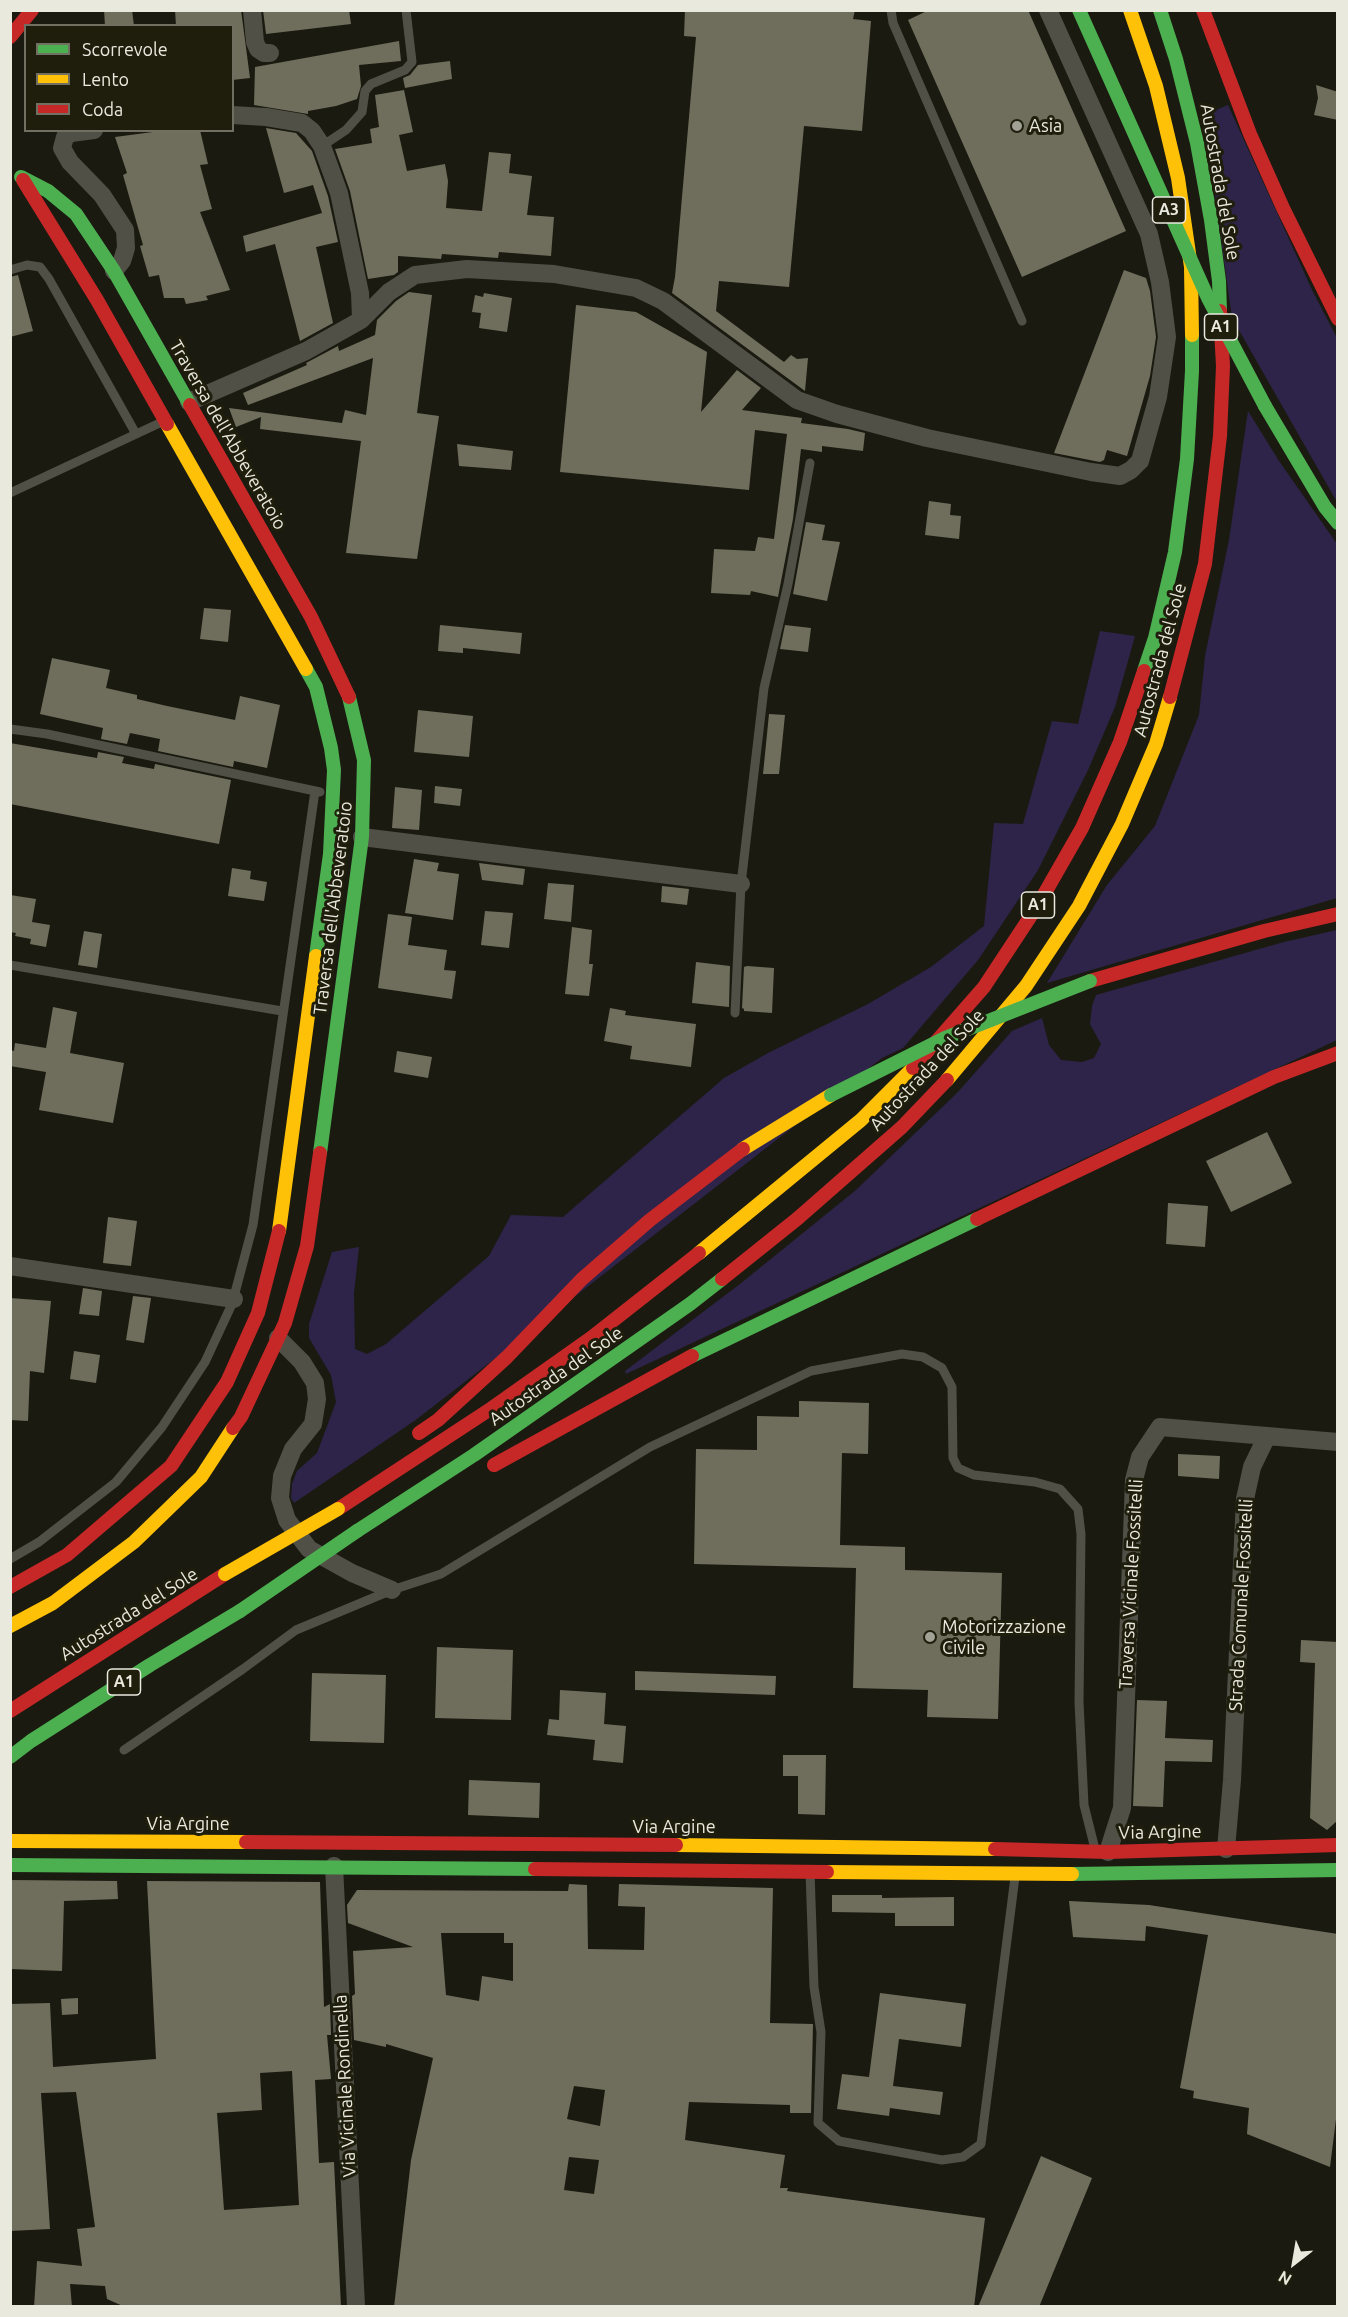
<!DOCTYPE html>
<style>
body{margin:0}
#map{position:relative;width:1348px;height:2317px;overflow:hidden;background:#1b1a11;font-family:Ubuntu,sans-serif}
canvas{display:block}
.frame{position:absolute;inset:0;border:12px solid #e9e9de;pointer-events:none}
.legend{position:absolute;left:24px;top:24px;width:210px;height:108px;box-sizing:border-box;background:#1f1e0d;border:2px solid #706f61;margin:0;padding:8px 10px;list-style:none;font-size:18px;color:#e9e9de}
.legend li{display:flex;align-items:center;gap:12px;height:30px}
.legend b{width:30px;border:2px solid #706f61}
.north{position:absolute;left:1264px;top:2233px;width:60px;height:60px;-webkit-text-stroke:4px #1f1e0d;paint-order:stroke;rotate:211deg;font-size:16px;font-weight:700;line-height:24px;text-align:center;color:#e9e9de}
.north::after{content:'';display:block;margin:auto;width:21px;height:27px;background:#e9e9de;clip-path:polygon(50% 0,100% 100%,50% 72%,0 100%)}
</style>
<div id="map">
<canvas width="1348" height="2317"></canvas>
<div class="frame"></div>
<ul class="legend">
<li><b style="height:8px;background:#4caf50"></b>Scorrevole</li>
<li><b style="height:8px;background:#ffc107"></b>Lento</li>
<li><b style="height:8px;background:#c62828"></b>Coda</li>
</ul>
<div class="north">N</div>
</div>
<script>
const context = document.querySelector('canvas').getContext('2d');
context.lineJoin = 'round';
function fill(path, color) { context.fillStyle = color; context.fill(path, 'evenodd'); }
const shape = rows => new Path2D(rows.map(r => 'M' + r).join(''));
function stroke(path, color, width, dash) { context.strokeStyle = color; context.lineWidth = width; context.lineCap = dash ? 'butt' : 'round'; context.setLineDash(dash || []); context.stroke(path); }
function drawText(font, color, halo, rows, align = 'center') {
  context.font = font + ' Ubuntu,sans-serif'; context.lineWidth = 6; context.setLineDash([]); context.textBaseline = 'middle'; context.strokeStyle = halo; context.fillStyle = color; for (const [text, x, y, turn = 0] of rows) {
    context.save(); context.translate(x, y); context.rotate((+turn || 0) * Math.PI / 180); context.textAlign = isNaN(turn) ? turn : align; if (halo) context.strokeText(text, 0, 0); context.fillText(text, 0, 0); context.restore();
  }
}
fill(shape([
 [1228,105,1313,292,1337,338,1337,502,1232,318,1204,115],
 [1248,411,1279,461,1337,544,1337,898,1047,983,1107,885,1155,826,1199,715,1205,656,1229,540],
 [1100,631,1135,636,1115,707,1088,770,1038,870,978,960,903,1048,882,1058,417,1419,294,1503,291,1498,292,1484,297,1471,317,1453,336,1402,331,1375,309,1338,309,1324,332,1252,359,1247,354,1293,355,1349,367,1354,386,1344,489,1256,511,1215,563,1217,724,1078,768,1053,868,1004,931,967,984,926,994,823,1023,824,1052,721,1078,724],
 [1337,930,1337,1040,626,1374,625,1371,740,1284,856,1190,958,1092,1012,1031,1042,1018,1049,1045,1061,1060,1082,1062,1094,1058,1101,1044,1090,1024,1092,1006,1096,995,1284,942]
]), '#2e244a');
fill(shape([
 [104,10,132,10,134,26,105,26],
 [175,10,241,10,250,78,232,80,232,26,176,26],
 [263,10,349,10,351,24,266,34],
 [685,10,855,10,853,19,871,21,862,131,804,126,789,287,719,281,716,311,784,362,791,355,797,359,808,358,805,391,672,293,675,277,696,37,684,36],
 [929,10,1028,10,1126,231,1022,277,908,20],
 [399,41,401,61,359,65,361,86,357,99,336,106,308,111,308,114,254,105,255,67],
 [450,61,452,79,405,88,403,78,410,75,418,65],
 [1316,85,1338,92,1338,120,1314,115,1318,98],
 [404,90,413,132,399,135,407,171,445,164,448,181,446,208,482,211,489,152,511,154,509,173,532,176,527,215,554,217,551,256,499,252,498,258,442,254,441,259,398,256,398,272,394,275,368,279,350,191,335,149,372,143,370,129,379,127,375,95],
 [266,128,296,133,312,151,328,196,338,242,316,247,333,323,300,341,275,244,246,252,243,236,322,213,313,185,284,193],
 [168,130,200,130,208,164,200,165,212,209,200,212,230,290,206,296,208,300,186,304,184,298,164,298,159,275,149,277,140,246,143,245,123,175,127,173,115,137],
 [1124,270,1146,278,1150,291,1156,337,1150,376,1127,456,1107,450,1104,460,1100,462,1054,453],
 [18,275,33,331,10,337,10,277],
 [409,292,432,295,417,413,439,416,417,559,346,553,361,441,260,429,261,417,236,427,229,408,342,423,345,410,366,415,373,358,248,405,243,393,307,365,306,363,338,346,339,351,375,335,377,320,396,301],
 [484,293,512,298,507,332,479,328,481,313,472,312,475,295,483,297],
 [576,305,636,312,707,352,701,412,737,370,761,388,742,410,802,418,801,423,848,429,865,433,863,451,822,446,822,452,801,449,793,519,778,597,751,591,750,595,711,593,714,549,755,551,758,537,774,539,787,434,755,430,749,490,560,472],
 [457,444,513,451,511,470,459,466],
 [929,501,951,504,950,515,961,516,959,539,925,535],
 [806,522,825,525,822,540,840,542,827,601,793,594],
 [204,608,231,610,228,642,200,639],
 [440,625,522,633,520,654,463,648,463,653,438,651],
 [785,625,811,628,808,652,780,649],
 [52,658,110,670,106,688,137,695,137,699,167,706,235,720,240,696,280,705,267,768,234,761,233,767,158,751,160,739,130,733,127,744,101,739,103,728,40,714],
 [418,710,473,716,469,757,414,752],
 [769,714,785,715,779,774,763,774],
 [10,743,97,758,98,752,124,757,122,763,154,769,155,764,231,780,219,844,10,804],
 [435,786,462,789,460,806,434,803],
 [395,787,422,790,419,830,392,828],
 [414,859,439,863,437,871,459,874,453,920,405,913],
 [479,863,525,869,523,885,482,880],
 [232,868,251,871,250,879,267,882,264,901,228,896],
 [548,883,574,885,571,922,544,919],
 [662,886,689,889,687,905,661,902],
 [10,895,36,899,32,922,50,925,46,947,30,944,31,939,15,936,16,933,10,932],
 [485,911,513,913,509,948,481,945],
 [388,914,412,917,408,945,447,950,444,970,456,971,452,999,378,988],
 [572,927,592,930,589,964,593,964,589,996,565,994],
 [84,931,102,934,97,968,78,965],
 [696,962,730,966,729,1007,692,1003],
 [747,966,774,968,772,1013,744,1011,744,1009,742,1008,744,967],
 [53,1007,77,1012,70,1053,124,1063,113,1123,39,1110,46,1072,10,1066,10,1050,14,1051,15,1043,46,1048],
 [610,1008,626,1011,625,1015,696,1024,691,1067,630,1059,632,1046,604,1041],
 [397,1051,432,1057,428,1078,394,1072],
 [1267,1132,1292,1183,1231,1212,1206,1161],
 [1168,1203,1208,1206,1205,1247,1166,1244],
 [108,1217,137,1221,131,1266,103,1263],
 [83,1288,102,1291,99,1316,79,1314],
 [133,1296,151,1298,144,1343,126,1340],
 [10,1298,51,1301,44,1373,30,1371,28,1421,10,1420],
 [74,1351,100,1355,96,1383,70,1379],
 [799,1401,869,1403,868,1454,842,1453,840,1545,905,1547,905,1570,1002,1573,998,1719,927,1717,928,1690,853,1688,856,1568,694,1564,696,1449,757,1450,757,1416,799,1417],
 [1178,1454,1220,1456,1219,1479,1178,1476],
 [1301,1640,1338,1642,1338,1820,1327,1830,1310,1818,1315,1663,1300,1662],
 [437,1647,513,1650,511,1720,435,1718],
 [635,1671,776,1676,775,1695,635,1690],
 [312,1673,386,1675,384,1743,310,1741],
 [560,1690,606,1693,604,1724,626,1726,623,1763,593,1760,595,1740,547,1735,549,1719,559,1720],
 [1137,1700,1167,1701,1165,1738,1213,1740,1212,1762,1165,1761,1163,1807,1133,1806],
 [783,1755,826,1755,825,1815,798,1814,798,1776,783,1776],
 [469,1780,540,1783,539,1818,468,1815],
 [10,1880,117,1881,118,1899,64,1901,62,1971,10,1969],
 [147,1881,320,1882,324,2007,330,2004,331,2035,327,2035,331,2079,315,2080,319,2163,334,2162,341,2307,125,2307,107,2299,105,2286,70,2284,72,2307,34,2307,37,2261,82,2266,77,2229,95,2227,76,2092,41,2093,50,2229,10,2231,10,2004,50,2003,53,2067,156,2059],
 [292,2071,299,2205,224,2210,217,2113,262,2110,260,2073],
 [569,1884,587,1885,588,1949,644,1950,645,1907,618,1906,619,1884,773,1888,770,2023,813,2024,811,2113,790,2113,790,2105,689,2102,685,2140,785,2155,780,2188,788,2188,787,2191,985,2218,974,2307,394,2307,411,2160,433,2058,386,2044,386,2047,354,2040,352,1996,355,1994,353,1951,413,1947,348,1923,347,1905,357,1890,568,1891],
 [441,1933,504,1933,504,1943,513,1943,513,1981,482,1976,479,2001,446,1995],
 [574,2086,605,2090,600,2126,567,2119],
 [569,2157,599,2160,594,2194,564,2190],
 [832,1895,882,1895,882,1898,954,1897,954,1926,895,1926,895,1913,832,1912],
 [1069,1901,1149,1905,1338,1934,1338,2103,1330,2167,1247,2134,1249,2108,1193,2098,1194,2091,1180,2088,1208,1935,1146,1926,1145,1941,1073,1937],
 [880,1993,966,2004,961,2047,899,2039,893,2086,943,2092,940,2115,890,2108,889,2116,837,2109,842,2074,869,2077],
 [78,1998,78,2014,62,2015,61,1999],
 [1041,2156,1092,2178,1039,2307,978,2307]
]), '#6f6e5c');
stroke(shape([
 [891,10,893,23,1022,321],
 [322,146,346,130,362,112,365,91,371,84,405,70,412,62,406,10],
 [10,270,27,265,40,267,49,279,136,434],
 [10,493,164,421],
 [10,729,47,734,320,792],
 [10,965,282,1011],
 [735,1013,741,884,764,688,788,584,810,463],
 [10,1559,39,1542,116,1482,162,1427,205,1362,232,1304,253,1225,315,791],
 [124,1750,243,1669,296,1630,392,1590,441,1574,650,1447,811,1371,902,1354,923,1357,942,1368,952,1387,953,1458,958,1468,974,1475,1035,1482,1060,1489,1078,1509,1081,1534,1079,1702,1084,1805,1095,1849],
 [810,1872,814,1987,821,2032,818,2123,839,2141,942,2160,963,2157,981,2144,1015,1877]
]), '#505047', 9);
stroke(shape([
 [252,10,255,42,258,49,264,53,270,53],
 [232,115,266,117,302,123,312,131,322,146,339,193,360,293,361,320],
 [94,130,71,133,65,137,62,148,70,162,102,195,125,230,126,248,122,261,114,271],
 [189,402,306,351,361,320,389,292,415,275,467,269,554,274,636,288,663,301,797,400,837,414,927,438,1091,472,1120,476,1131,470,1140,461,1158,397,1167,337,1160,282,1149,234,1048,10],
 [362,837,741,884],
 [10,1266,234,1299],
 [278,1338,302,1362,315,1383,317,1399,313,1424,293,1449,282,1476,280,1498,287,1520,309,1549,352,1573,392,1590],
 [1226,1849,1232,1780,1245,1499,1252,1467,1267,1436,1338,1442],
 [1108,1852,1122,1808,1134,1480,1140,1457,1160,1427,1267,1436],
 [334,1866,356,2306]
]), '#505047', 18);
stroke(shape([
 [1160,10,1176,59,1197,143,1211,220,1219,281,1220,311],
 [21,177,48,191,76,214,114,271,190,405],
 [1265,406,1325,507,1338,523],
 [306,669,316,687,331,748,334,770,330,854,316,956],
 [1144,671,1155,638,1175,552,1187,459,1192,371,1192,335],
 [320,1153,362,837,364,760,349,697],
 [692,1356,977,1219],
 [357,1531,474,1455,690,1304,722,1279],
 [10,1757,31,1741,150,1665,240,1611],
 [10,1865,535,1869],
 [1072,1874,1338,1870]
]), '#4caf50', 14);
stroke(shape([
 [1130,10,1156,86,1178,178,1191,267,1192,335],
 [167,424,306,669],
 [947,1080,1026,986,1079,906,1122,824,1156,744,1170,697],
 [743,1149,831,1095],
 [279,1231,316,956],
 [699,1253,861,1120,913,1068],
 [10,1626,53,1603,134,1542,201,1477,233,1428],
 [10,1841,246,1842],
 [676,1845,995,1849],
 [827,1872,1072,1874]
]), '#ffc107', 14);
stroke(shape([
 [1203,10,1250,134,1283,208,1338,319],
 [10,37,32,10],
 [23,180,97,300,167,424],
 [190,405,311,617,349,697],
 [1170,697,1205,564,1220,436,1223,366,1220,311],
 [1090,981,1264,931,1338,914],
 [913,1068,984,987,1038,905,1082,828,1120,742,1144,671],
 [977,1219,1274,1077,1338,1053],
 [722,1279,797,1219,902,1127,947,1080],
 [233,1428,241,1417,285,1323,307,1246,320,1153],
 [419,1433,438,1420,507,1357,582,1279,650,1220,743,1149],
 [494,1465,692,1356],
 [338,1509,492,1408,591,1338,699,1253],
 [10,1587,67,1555,171,1466,227,1382,258,1313,279,1231],
 [10,1711,225,1574],
 [246,1842,676,1845],
 [995,1849,1108,1852,1338,1845],
 [535,1869,827,1872]
]), '#c62828', 14);
stroke(shape([
 [1079,10,1208,298,1265,406],
 [831,1095,945,1038,1090,981],
 [240,1611,357,1531]
]), '#4caf50', 14);
stroke(shape([
 [225,1574,338,1509]
]), '#ffc107', 14);
for (const [x, y, r, color] of [
 [1017,126,6,"#a1a196"],
 [930,1637,6,"#a1a196"]
]) { const dot = new Path2D(); dot.arc(x, y, r, 0, 2 * Math.PI); context.fillStyle = color; context.fill(dot); stroke(dot, '#1f1e0d', 2); }
for (const [x, y, w] of [
 [1169,210,33],
 [1221,327,33],
 [1038,905,33],
 [124,1682,33]
]) { const box = new Path2D(); box.roundRect(x - w / 2, y - 13, w, 26, 4.5); context.fillStyle = '#1f1e0d'; context.fill(box); stroke(box, '#e9e9de', 1.5); }
drawText('bold 16px', '#e9e9de', null, [
 ["A3",1169,210],
 ["A1",1221,327],
 ["A1",1038,905],
 ["A1",124,1682]
]);
drawText('18px', '#e9e9de', '#1f1e0d', [
 ["Asia",1029,126],
 ["Motorizzazione",942,1627],
 ["Civile",942,1648]
], 'left');
drawText('18px', '#e9e9de', '#1f1e0d', [
 ["Autostrada del Sole",1220,182,80],
 ["Traversa dell'Abbeveratoio",228,435,60],
 ["Autostrada del Sole",1160,660,-75],
 ["Traversa dell'Abbeveratoio",333,908,-83],
 ["Autostrada del Sole",927,1070,-47],
 ["Autostrada del Sole",556,1376,-35],
 ["Traversa Vicinale Fossitelli",1131,1584,-87],
 ["Strada Comunale Fossitelli",1241,1605,-87],
 ["Autostrada del Sole",129,1614,-32],
 ["Via Argine",188,1824],
 ["Via Argine",674,1827],
 ["Via Argine",1160,1832,-1],
 ["Via Vicinale Rondinella",345,2086,-93]
]);
</script>
